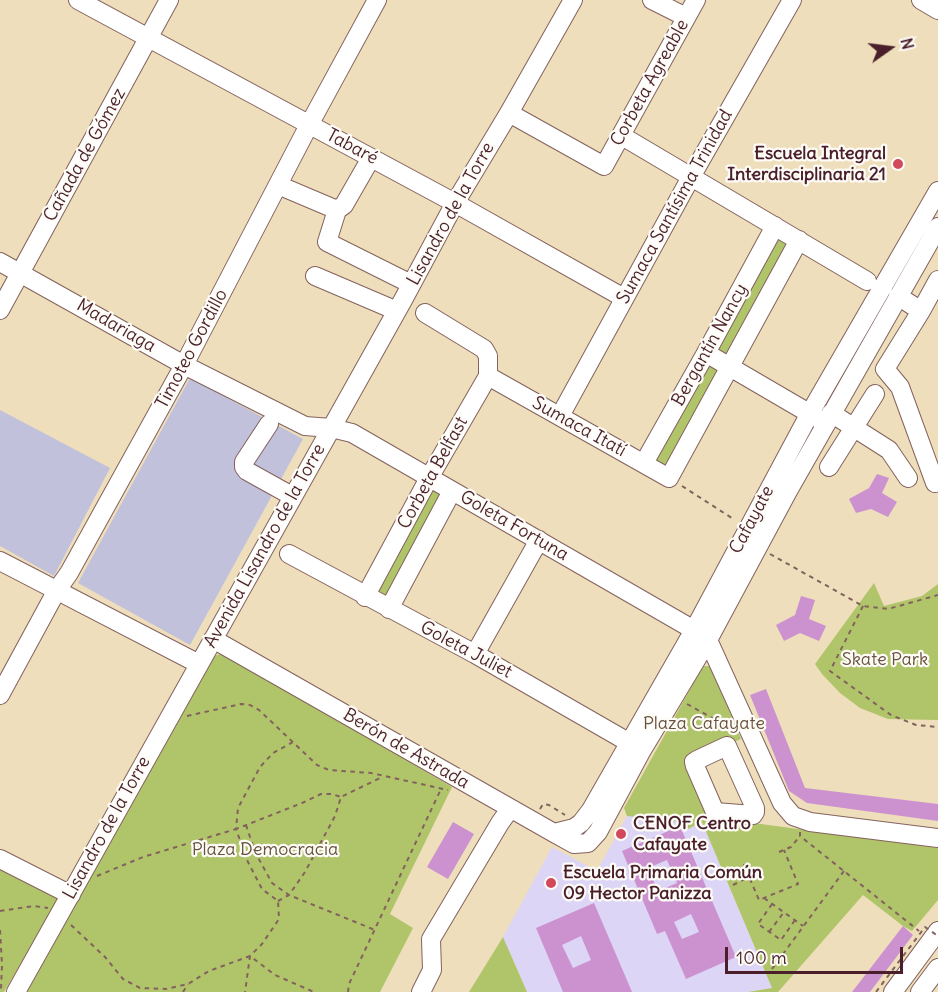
<!DOCTYPE html>
<meta charset="utf-8">
<style>
body{margin:0}
#map{position:relative;width:938px;height:992px;overflow:hidden;background:#eedebb;font-family:Delius,sans-serif}
canvas{display:block}
.north{position:absolute;left:860px;top:18px;width:60px;height:60px;-webkit-text-stroke:4px #fdfcf7;paint-order:stroke;rotate:76deg;font-size:16px;font-weight:700;line-height:24px;text-align:center;color:#4a1f2b}
.north::after{content:'';display:block;margin:auto;width:21px;height:27px;background:#4a1f2b;clip-path:polygon(50% 0,100% 100%,50% 72%,0 100%)}
.scale{position:absolute;left:725px;top:947px;width:178px;height:27px;box-sizing:border-box;border:3px solid #4a1f2b;border-top:0;padding-left:8px;font-size:18px;line-height:21px;white-space:nowrap;color:#4a1f2b;-webkit-text-stroke:4px #fdfcf7;paint-order:stroke}
</style>
<div id="map">
<canvas width="938" height="992"></canvas>
<div class="north">N</div>
<div class="scale">100 m</div>
</div>
<script>
const context = document.querySelector('canvas').getContext('2d');
context.lineJoin = 'round';
function fill(path, color) { context.fillStyle = color; context.fill(path, 'evenodd'); }
const shape = rows => new Path2D(rows.map(r => 'M' + r).join(''));
function stroke(path, color, width, dash) { context.strokeStyle = color; context.lineWidth = width; context.lineCap = dash ? 'butt' : 'round'; context.setLineDash(dash || []); context.stroke(path); }
function drawText(font, color, halo, rows, align = 'center') {
  context.font = font + ' Delius,sans-serif'; context.lineWidth = 4.5; context.setLineDash([]); context.textBaseline = 'middle'; context.strokeStyle = halo; context.fillStyle = color; for (const [text, x, y, turn = 0] of rows) {
    context.save(); context.translate(x, y); context.rotate((+turn || 0) * Math.PI / 180); context.textAlign = isNaN(turn) ? turn : align; if (halo) context.strokeText(text, 0, 0); context.fillText(text, 0, 0); context.restore();
  }
}
fill(shape([
 [627,816,702,822,772,988,748,992,527,992,503,937,552,847,597,871]
]), '#dcd5f6');
fill(shape([
 [190,378,303,439,190,645,78,583],
 [0,410,110,468,54,576,0,546]
]), '#c2c1dc');
fill(shape([
 [779,238,787,242,788,248,735,351,726,355,718,349],
 [712,362,720,370,668,464,664,467,652,457,707,365],
 [429,478,452,491,389,609,365,597],
 [874,583,884,606,922,596,938,584,938,720,888,719,860,708,840,693,822,674,815,664],
 [223,653,452,787,390,914,413,928,380,992,22,992,214,656],
 [703,666,711,666,741,739,686,763,709,820,761,824,938,848,938,900,912,931,903,926,863,895,778,992,748,992,772,988,702,822,686,830,681,822,627,816,624,808],
 [0,867,60,896,4,992,0,992],
 [503,937,527,992,469,992]
]), '#b0c56a');
fill(shape([
 [877,474,889,478,882,493,897,502,888,517,871,509,856,513,849,499,869,488],
 [801,596,815,600,809,619,826,626,819,641,800,633,784,641,776,625,795,615],
 [766,689,805,788,938,804,938,821,807,803,789,791,750,695],
 [453,822,474,834,448,879,427,867],
 [680,826,736,957,686,979,665,931,657,934,622,851],
 [667,860,677,883,658,891,648,868],
 [691,914,699,932,682,939,674,922],
 [594,903,632,992,563,992,536,928],
 [581,936,591,960,573,968,562,945],
 [903,926,913,935,870,992,852,992]
]), '#cc92d0');
const minor = shape([
 [78,0,455,203,624,298],
 [652,0,686,17],
 [921,0,938,10],
 [509,113,604,166,696,0],
 [622,136,867,281],
 [371,158,344,205,337,210,327,242,411,284],
 [278,185,337,210],
 [0,262,184,365,305,426,331,428,352,433,694,630,708,640,782,803,793,816,810,822,938,838],
 [315,276,397,311],
 [898,296,921,311,885,369,900,387,935,483],
 [0,310,169,0],
 [921,311,938,280],
 [706,353,819,419],
 [488,376,669,478,799,240],
 [831,413,889,450,908,478],
 [560,416,691,177,792,0],
 [269,424,244,462,244,467,247,471,292,496],
 [644,463,706,353,775,226],
 [829,467,875,394],
 [289,554,475,654,642,750],
 [0,561,199,664],
 [365,597,429,478,488,376,488,356,484,349,425,313],
 [389,609,452,491],
 [213,639,554,833,574,844,588,843,598,832,642,750,708,640,788,491,938,227],
 [475,654,539,540],
 [0,695,57,590,69,573,184,365,309,125,377,0],
 [727,746,755,808,755,812,753,815,715,812,695,766,694,762,697,760,727,746],
 [554,833,574,828,581,823,591,810,694,630,810,413,938,191],
 [0,859,71,895],
 [16,992,403,300,455,203,509,113,573,0],
 [421,992,432,970,431,939,500,823,510,809],
 [893,992,938,931],
 [920,992,938,968]
]);
stroke(minor, '#83625d', 20);
stroke(shape([
 [682,486,735,520],
 [770,554,863,606,888,609,938,595],
 [863,606,830,671,891,715,916,725,938,727],
 [687,704,732,729],
 [187,716,241,704,250,705,259,710,317,765,329,770,371,773,448,790],
 [293,742,273,753,260,767,238,808,236,829,302,803,321,794,332,794,341,797],
 [540,809,543,804,549,805,565,815],
 [246,825,255,852,272,883,289,895,375,930],
 [800,832,800,836,919,931],
 [779,852,791,847,800,836],
 [747,864,744,865,759,900,798,884,784,850],
 [97,876,143,857,236,829,247,860,262,889,278,901,279,919,262,944,250,956,245,992],
 [733,885,749,877],
 [764,898,803,926],
 [278,901,289,895,305,872,335,816,341,797,380,778],
 [772,904,758,924,781,940,795,920],
 [0,911,34,906,48,908],
 [71,925,105,957,123,979,140,988,166,989,188,984,209,971,250,956,275,975,314,992],
 [0,930,2,965,1,989],
 [769,932,784,912],
 [772,969,844,871],
 [183,992,188,984],
 [348,992,349,984,441,789]
]), '#83625d', 2, [4.5, 4.5]);
stroke(minor, '#fff', 18);
stroke(shape([
 [876,992,925,927,938,936]
]), '#83625d', 2, [4.5, 4.5]);
for (const [x, y, r, color] of [
 [898,164,6,"#d1495b"],
 [621,834,6,"#d1495b"],
 [551,883,6,"#d1495b"]
]) { const dot = new Path2D(); dot.arc(x, y, r, 0, 2 * Math.PI); context.fillStyle = color; context.fill(dot); stroke(dot, '#fdfcf7', 2); }
drawText('18px', '#4a1f2b', '#fdfcf7', [
 ["Corbeta Agreable",650,83,-61],
 ["Tabaré",352,147,28],
 ["Cañada de Gómez",85,155,-61],
 ["Sumaca Santísima Trinidad",675,207,-61],
 ["Lisandro de la Torre",451,214,-61],
 ["Madariaga",116,326,30],
 ["Bergantín Nancy",710,345,-61],
 ["Timoteo Gordillo",192,349,-62],
 ["Sumaca Itatí",579,427,29],
 ["Corbeta Belfast",433,473,-61],
 ["Cafayate",752,520,-62],
 ["Goleta Fortuna",514,526,30],
 ["Avenida Lisandro de la Torre",265,546,-61],
 ["Goleta Juliet",466,650,28],
 ["Berón de Astrada",406,749,30],
 ["Lisandro de la Torre",107,828,-61]
]);
drawText('bold 18px', '#4a1f2b', '#fdfcf7', [
 ["Escuela Integral",886,154,"right"],
 ["Interdisciplinaria 21",886,175,"right"],
 ["CENOF Centro",633,824],
 ["Cafayate",633,845],
 ["Escuela Primaria Común",563,873],
 ["09 Hector Panizza",563,894]
], 'left');
drawText('18px', '#69513e', '#fdfcf7', [
 ["Skate Park",885,660],
 ["Plaza Cafayate",704,724],
 ["Plaza Democracia",265,850]
]);
</script>
